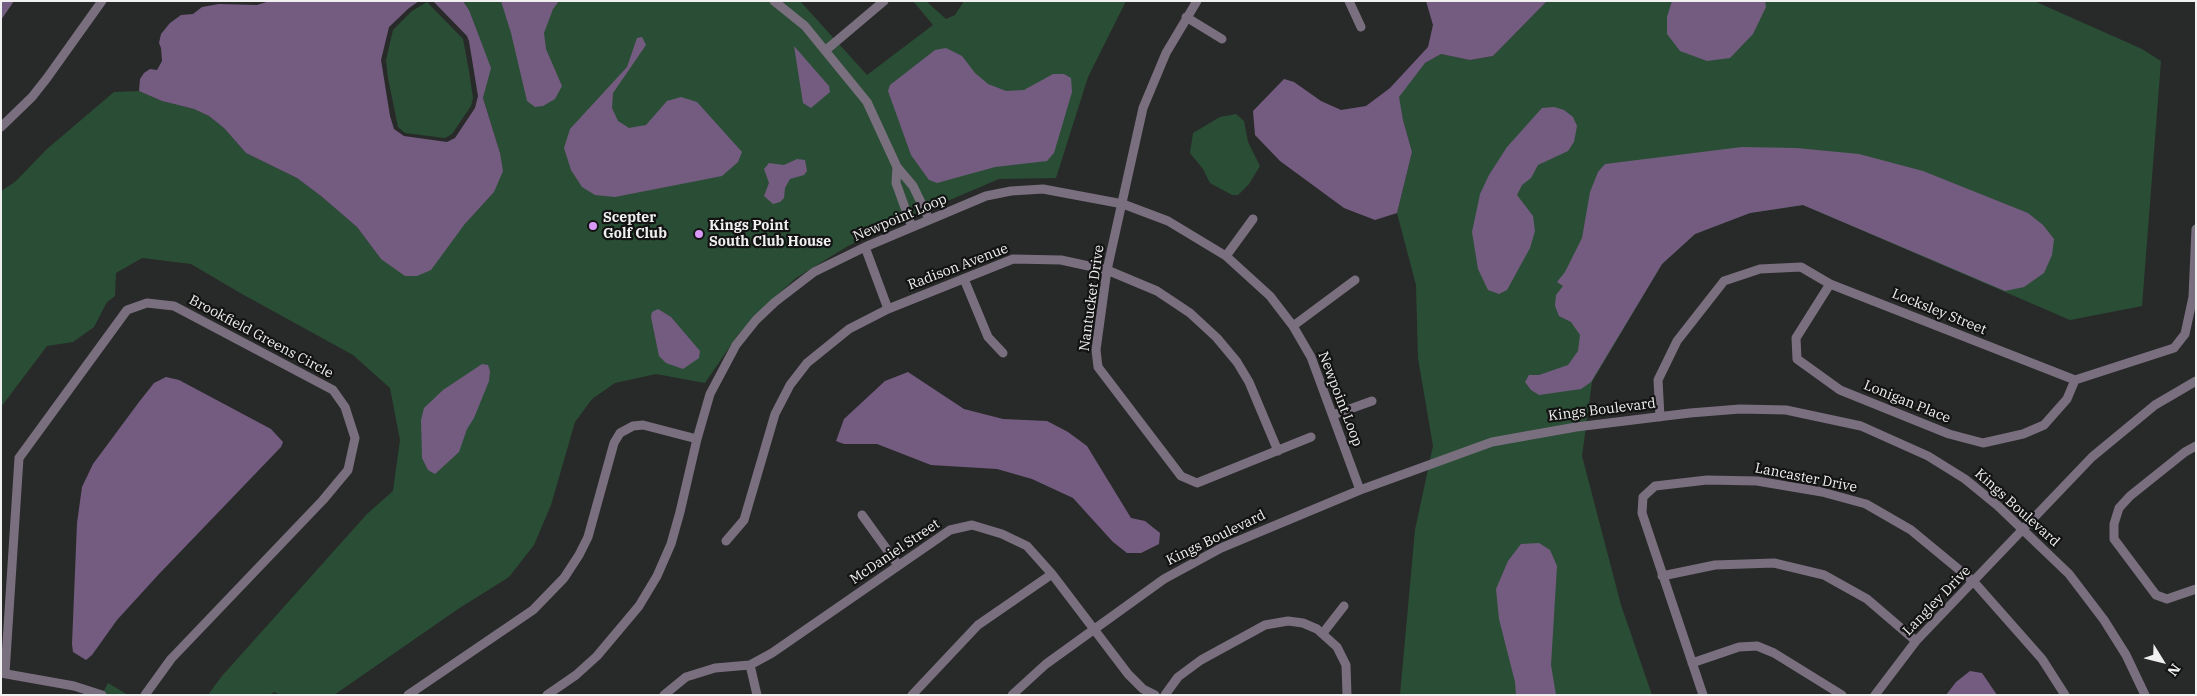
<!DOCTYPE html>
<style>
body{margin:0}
#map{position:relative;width:2197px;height:696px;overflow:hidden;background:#282a29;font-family:"IBM Plex Serif",serif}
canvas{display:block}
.frame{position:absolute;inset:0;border:2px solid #eff0ef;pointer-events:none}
.north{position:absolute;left:2137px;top:636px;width:50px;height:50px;-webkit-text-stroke:4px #121312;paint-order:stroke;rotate:126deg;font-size:14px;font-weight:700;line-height:20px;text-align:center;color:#eff0ef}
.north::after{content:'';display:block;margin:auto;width:18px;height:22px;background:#eff0ef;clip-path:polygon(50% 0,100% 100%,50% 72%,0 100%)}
</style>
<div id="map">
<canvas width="2197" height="696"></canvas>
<div class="frame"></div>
<div class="north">N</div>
</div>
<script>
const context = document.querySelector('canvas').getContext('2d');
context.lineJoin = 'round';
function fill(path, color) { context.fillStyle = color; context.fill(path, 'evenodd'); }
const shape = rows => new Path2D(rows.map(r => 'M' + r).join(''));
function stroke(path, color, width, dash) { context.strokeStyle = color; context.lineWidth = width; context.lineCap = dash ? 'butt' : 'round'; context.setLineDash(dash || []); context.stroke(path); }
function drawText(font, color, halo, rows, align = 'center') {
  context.font = font + ' "IBM Plex Serif",serif'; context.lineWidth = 4.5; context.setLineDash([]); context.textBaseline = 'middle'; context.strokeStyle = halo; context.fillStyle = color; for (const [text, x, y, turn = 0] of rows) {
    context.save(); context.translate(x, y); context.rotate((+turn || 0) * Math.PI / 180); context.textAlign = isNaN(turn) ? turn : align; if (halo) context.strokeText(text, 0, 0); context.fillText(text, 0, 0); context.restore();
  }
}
fill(shape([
 [463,1,800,1,867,75,933,25,913,1,926,1,946,19,955,15,964,1,1126,1,1088,77,1056,178,999,179,898,222,848,246,796,278,768,303,737,336,705,383,656,374,615,383,592,399,575,422,551,505,534,545,509,577,458,609,334,695,280,695,274,692,270,695,208,695,222,676,367,514,393,491,400,440,390,388,353,355,242,294,191,264,142,258,116,273,115,296,107,302,94,327,73,342,47,346,1,407,1,191,15,182,47,149,114,92,139,91,162,101,194,109,209,116,224,128,246,153,297,178,321,196,357,227,381,259,464,225,494,192,500,153,483,98,490,68,469,10],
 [1547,1,2034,1,2142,49,2161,61,2142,306,2070,320,1803,205,1750,213,1695,234,1662,264,1592,382,1582,456,1621,605,1652,695,1400,695,1415,530,1433,446,1418,358,1416,285,1397,213,1412,152,1403,120,1398,97,1425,63,1441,54,1470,60,1493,56],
 [427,2,463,39,469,71,473,98,471,106,452,134,445,138,405,133,398,127,388,78,386,60,393,30,412,11],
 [1236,114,1244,121,1248,142,1260,166,1249,184,1238,195,1232,195,1210,183,1203,169,1190,153,1193,133,1220,117],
 [108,683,128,695,102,695]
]), '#2a4e35');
fill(shape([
 [1,1,14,1,1,20],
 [270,1,419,1,409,8,389,27,381,60,390,116,394,129,404,136,447,142,455,138,475,108,478,96,469,41,467,36,433,1,463,1,469,10,491,68,483,98,500,153,503,171,494,192,464,225,431,270,417,276,405,276,381,259,357,227,321,196,297,178,246,153,224,128,209,116,194,109,162,101,139,91,140,79,144,73,150,69,157,70,162,61,161,48,159,43,161,34,170,23,181,15,193,14,202,7,219,4,257,5],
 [501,1,559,1,553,9,544,33,546,49,562,86,555,99,543,106,535,107,527,101,511,33],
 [1426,1,1547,1,1493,56,1470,60,1441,54,1425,63,1399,97,1403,120,1412,152,1397,213,1375,220,1344,208,1280,161,1255,135,1253,111,1284,79,1294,82,1321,101,1341,110,1366,106,1390,88,1428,47,1433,25],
 [1672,1,1765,1,1766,7,1753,34,1730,58,1707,61,1680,51,1667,34,1667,17],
 [642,37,646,45,613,93,612,108,618,121,629,128,646,125,667,101,681,97,697,102,742,152,738,162,722,176,615,197,595,195,582,187,571,170,564,148,570,129,627,67,637,38],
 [794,46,829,86,830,92,811,108,803,103],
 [946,48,962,56,975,73,988,84,1006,91,1024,90,1053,74,1064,74,1071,78,1072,92,1054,153,1047,161,995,167,937,183,929,180,911,155,888,91,890,85,935,50],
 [1554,107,1564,110,1573,117,1577,126,1574,142,1568,151,1538,165,1531,178,1522,185,1517,195,1533,216,1535,231,1530,248,1507,290,1499,294,1488,290,1478,269,1472,232,1480,194,1489,175,1507,147,1542,108],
 [1742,147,1796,148,1859,154,1923,171,2028,213,2043,225,2054,239,2052,255,2044,273,2024,287,2005,291,1803,205,1750,213,1695,234,1662,264,1591,382,1581,389,1539,395,1531,390,1525,382,1529,375,1539,375,1568,365,1578,351,1580,335,1571,322,1559,316,1555,306,1556,295,1563,286,1557,282,1565,272,1582,238,1590,192,1598,172,1605,164],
 [797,159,805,160,807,171,804,175,790,179,785,188,784,198,780,202,773,204,764,196,769,183,764,169,769,163,784,165],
 [658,309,671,317,700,351,699,358,683,369,666,363,659,356,651,317,652,312],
 [482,364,488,365,490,371,489,381,474,418,467,429,459,452,435,474,428,470,422,458,421,420,424,408,443,390],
 [908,372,964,409,1003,419,1047,421,1068,432,1087,446,1131,518,1145,521,1160,533,1159,544,1141,553,1127,553,1113,542,1073,498,1032,479,997,469,931,465,877,444,844,444,836,441,844,419,885,381],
 [166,377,179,380,271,429,283,442,281,447,159,574,117,620,92,655,86,660,73,652,72,644,77,523,82,487,93,464,139,402,154,383],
 [1539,543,1550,550,1557,566,1551,665,1556,695,1516,695,1515,682,1499,619,1496,589,1508,561,1521,544],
 [1970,671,1982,673,1997,695,1946,695,1956,682]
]), '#745c80');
stroke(shape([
 [774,1,805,26,867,102,897,167,913,186,929,219],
 [1197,1,1166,53,1143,108,1107,270,1096,350,1098,367,1181,476,1197,483,1311,437],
 [1349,1,1361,27],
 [1186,17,1222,39],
 [826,50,884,1],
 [1,127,32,97,47,78,102,1],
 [897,167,896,183,912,227],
 [865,247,888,309],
 [1226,256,1253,219],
 [964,279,988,337,1003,353],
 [1830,284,1796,338,1797,359,1840,390,1949,434,1983,443,2023,434,2044,425,2067,399,2075,380],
 [1293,326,1355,280],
 [1333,415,1372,401],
 [1660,417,1658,380,1677,341,1724,281,1760,269,1801,267,1830,284,2075,380,2174,348,2185,334,2193,297,2196,229],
 [2196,446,2185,452,2130,496,2119,508,2114,524,2114,539,2156,595,2167,599,2196,589],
 [862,515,898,565],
 [726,541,744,520,775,414,790,385,807,363,849,329,888,309,1013,259,1061,260,1107,270,1157,291,1190,313,1217,338,1237,362,1249,382,1278,451],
 [1662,576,1715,565,1774,563,1824,575,1867,599,1916,641],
 [1323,633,1344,606],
 [1692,663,1739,647,1757,646,1774,653,1842,695],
 [750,665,757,695],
 [1,673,74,686,102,695],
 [5,673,19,458,127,310,147,303,174,306,333,390,345,407,355,438,348,470,323,500,171,659,145,695],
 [408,695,533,610,564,578,579,555,588,537,614,443,620,433,633,426,643,425,697,439],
 [547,695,576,675,597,656,639,606,657,576,671,544,680,512,697,439,710,394,736,345,756,320,775,302,814,272,865,247,986,196,1011,191,1043,189,1123,204,1168,221,1226,256,1270,296,1293,326,1311,357,1360,490],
 [664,695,686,677,715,668,750,665,772,653,950,530,972,525,1002,534,1027,546,1052,574,1128,674,1143,689,1155,695],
 [912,695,978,625,1052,574],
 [1012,695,1046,664,1164,579,1221,548,1360,490,1492,442,1576,427,1690,413,1740,409,1786,410,1861,426,1928,456,1965,479,1998,506,2069,574,2104,620,2126,655,2145,695],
 [1165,695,1178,677,1201,660,1265,625,1288,621,1303,623,1317,629,1337,647,1346,665,1347,695],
 [1703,695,1642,513,1643,497,1655,486,1707,480,1757,481,1822,492,1866,504,1911,530,1974,582,2042,659,2065,695],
 [1875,695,1916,641,2092,457,2155,405,2196,381]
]), '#7a6f7f', 9);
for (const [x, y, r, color] of [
 [593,226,5,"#d99af7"],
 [699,234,5,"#d99af7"]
]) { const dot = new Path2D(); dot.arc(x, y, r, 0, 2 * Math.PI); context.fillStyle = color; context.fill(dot); stroke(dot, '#121312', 2); }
drawText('bold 14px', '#eff0ef', '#121312', [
 ["Scepter",603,218],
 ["Golf Club",603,234],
 ["Kings Point",709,226],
 ["South Club House",709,242]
], 'left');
drawText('14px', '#eff0ef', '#121312', [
 ["Newpoint Loop",900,218,-23],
 ["Radison Avenue",958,267,-21],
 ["Nantucket Drive",1092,298,-82],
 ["Locksley Street",1939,312,22],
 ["Brookfield Greens Circle",261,337,28],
 ["Newpoint Loop",1340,399,69],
 ["Lonigan Place",1907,402,22],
 ["Kings Boulevard",1602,410,-7],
 ["Lancaster Drive",1806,478,11],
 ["Kings Boulevard",2017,508,42],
 ["Kings Boulevard",1216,538,-26],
 ["McDaniel Street",895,552,-34],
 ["Langley Drive",1937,601,-46]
]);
</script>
